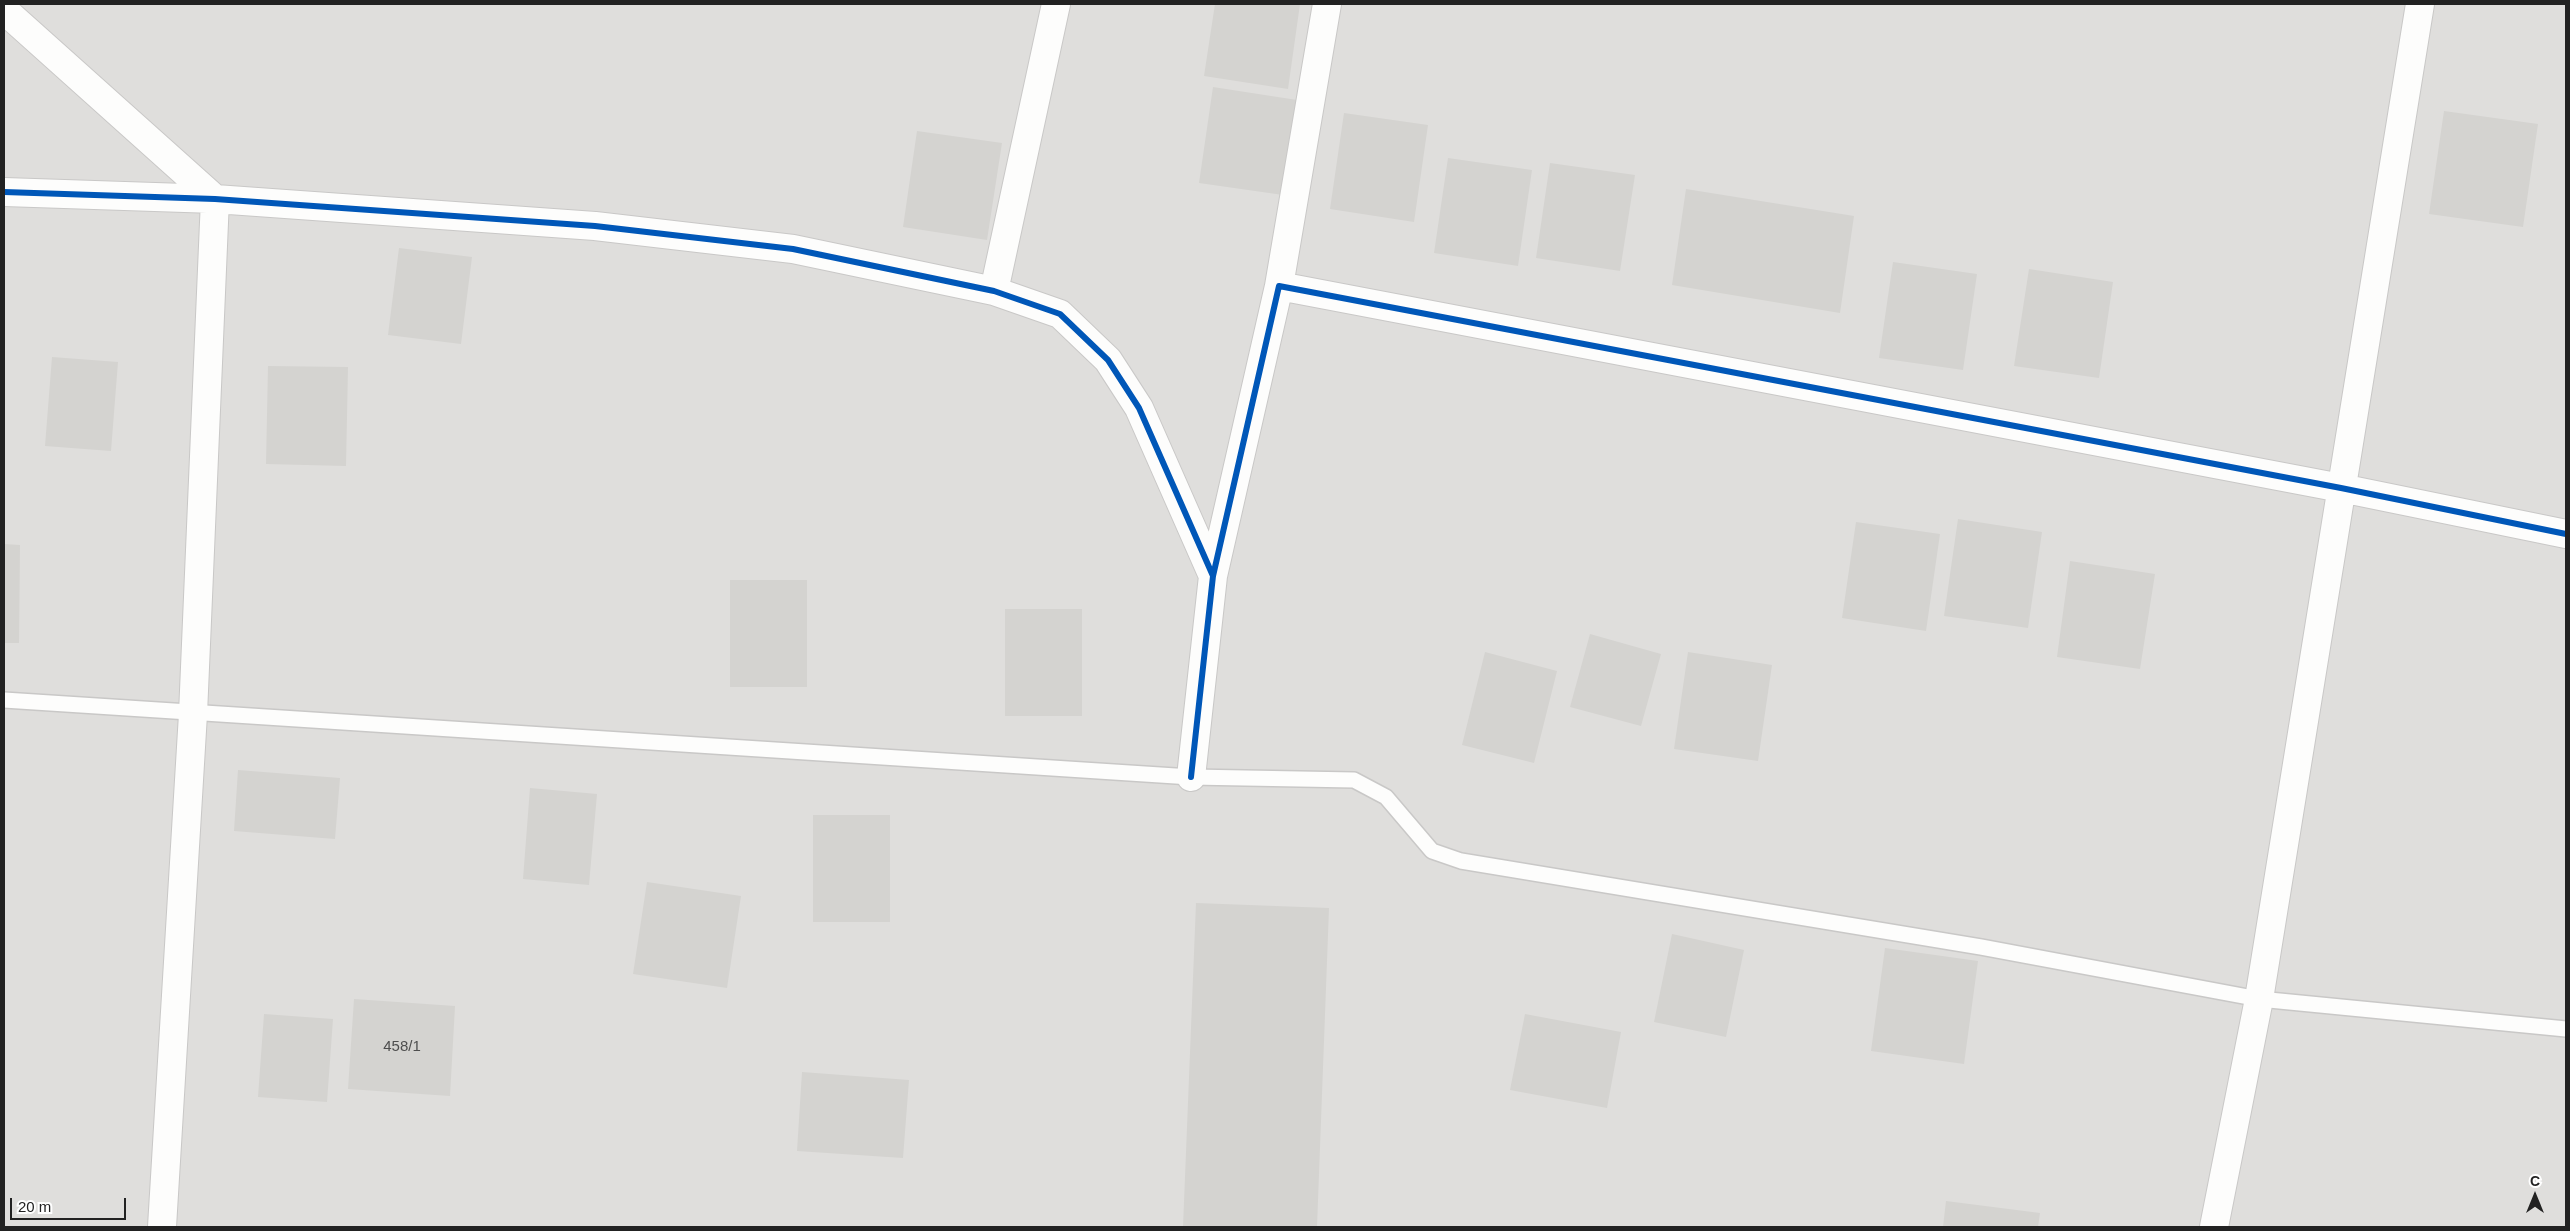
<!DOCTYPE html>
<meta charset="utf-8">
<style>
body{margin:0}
#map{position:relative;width:2570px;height:1231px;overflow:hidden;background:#f0efeb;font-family:Arial,sans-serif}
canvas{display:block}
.frame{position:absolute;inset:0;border:5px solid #222;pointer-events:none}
.north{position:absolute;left:2510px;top:1171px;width:50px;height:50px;-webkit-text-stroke:4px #fff;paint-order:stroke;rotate:0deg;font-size:14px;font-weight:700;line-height:20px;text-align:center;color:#222}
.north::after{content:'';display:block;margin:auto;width:18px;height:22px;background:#222;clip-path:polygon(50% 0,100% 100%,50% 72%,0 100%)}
.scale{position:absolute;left:10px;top:1198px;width:116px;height:22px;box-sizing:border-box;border:2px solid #222;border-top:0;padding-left:6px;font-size:15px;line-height:18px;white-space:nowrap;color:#222;-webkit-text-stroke:4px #fff;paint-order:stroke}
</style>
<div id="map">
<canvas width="2570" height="1231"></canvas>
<div class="frame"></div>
<div class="north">С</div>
<div class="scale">20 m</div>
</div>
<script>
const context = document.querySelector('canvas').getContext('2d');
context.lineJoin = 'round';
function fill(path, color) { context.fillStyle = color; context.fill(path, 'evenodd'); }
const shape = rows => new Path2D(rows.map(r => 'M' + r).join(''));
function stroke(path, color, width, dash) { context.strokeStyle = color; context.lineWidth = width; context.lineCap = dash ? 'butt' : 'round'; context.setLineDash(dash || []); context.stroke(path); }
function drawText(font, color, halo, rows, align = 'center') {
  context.font = font + ' Arial,sans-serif'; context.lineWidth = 4; context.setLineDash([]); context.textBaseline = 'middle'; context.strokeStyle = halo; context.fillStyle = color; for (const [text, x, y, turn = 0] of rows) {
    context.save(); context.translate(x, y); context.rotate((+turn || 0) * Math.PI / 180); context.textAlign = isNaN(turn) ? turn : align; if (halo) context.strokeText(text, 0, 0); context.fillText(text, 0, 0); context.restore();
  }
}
fill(shape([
 [4,4,2566,4,2566,1227,4,1227]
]), '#dfdedc');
fill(shape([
 [1215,4,1300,4,1288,89,1204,76],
 [1213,87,1297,100,1283,195,1199,183],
 [2444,111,2538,124,2523,227,2429,214],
 [1344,113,1428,125,1414,222,1330,209],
 [917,131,1002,143,987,240,903,227],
 [1448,158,1532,170,1518,266,1434,253],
 [1550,163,1635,175,1620,271,1536,258],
 [1686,189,1854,216,1840,313,1672,285],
 [399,248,472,257,461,344,388,335],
 [1893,262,1977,274,1963,370,1879,358],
 [2029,269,2113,282,2099,378,2014,366],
 [52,357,118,362,111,451,45,446],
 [268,366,348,367,346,466,266,464],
 [1958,519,2042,532,2028,628,1944,616],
 [1856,522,1940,534,1926,631,1842,618],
 [4,544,20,545,19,643,4,643],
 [2070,561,2155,574,2140,669,2057,657],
 [730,580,807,580,807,687,730,687],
 [1005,609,1082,609,1082,716,1005,716],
 [1590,634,1661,654,1641,726,1570,707],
 [1485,652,1557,671,1534,763,1462,745],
 [1688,652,1772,665,1758,761,1674,749],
 [238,770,340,778,335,839,234,831],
 [530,788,597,794,589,885,523,879],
 [813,815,890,815,890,922,813,922],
 [647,882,741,896,727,988,633,974],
 [1196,903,1329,908,1317,1227,1183,1227],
 [1672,934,1744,950,1726,1037,1654,1022],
 [1885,948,1978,961,1964,1064,1871,1051],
 [354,999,455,1006,450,1096,348,1089],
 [264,1014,333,1019,327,1102,258,1097],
 [1525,1014,1621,1032,1607,1108,1510,1090],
 [802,1072,909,1080,903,1158,797,1151],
 [1946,1201,2040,1213,2038,1227,1943,1227]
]), '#d4d3d0');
const service = shape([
 [4,700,1191,777,1354,780,1386,797,1432,851,1461,861,1981,947,2259,999,2566,1029]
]);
const minor = shape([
 [4,10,215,199,193,714,162,1227],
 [4,192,215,199,595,226,793,249,994,291,1060,314,1108,360,1139,408,1213,576],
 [1279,286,1327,4],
 [994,291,1056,4],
 [1191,777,1213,576,1279,286,2341,488,2566,534],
 [2214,1227,2259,999,2420,4]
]);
stroke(service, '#c9c8c7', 18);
stroke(minor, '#c9c8c7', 30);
stroke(service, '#fdfdfc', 15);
stroke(minor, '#fdfdfc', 28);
stroke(shape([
 [4,192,215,199,595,226,793,249,994,291,1060,314,1108,360,1139,408,1213,576],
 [1191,777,1213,576,1279,286,2341,488,2566,534]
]), '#0057b8', 6);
drawText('15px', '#4e4e4e', null, [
 ["458/1",402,1047]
]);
</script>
